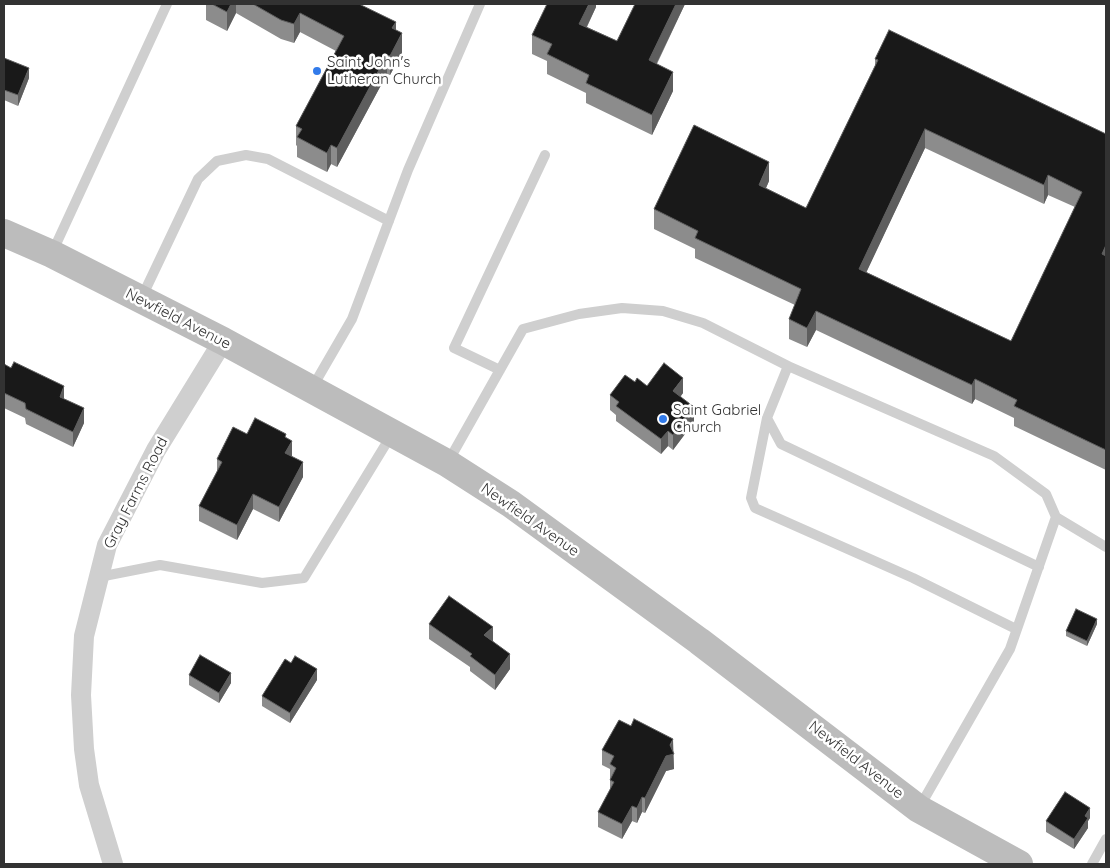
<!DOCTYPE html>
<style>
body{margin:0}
#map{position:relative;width:1110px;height:868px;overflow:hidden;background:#fff;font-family:Quicksand,sans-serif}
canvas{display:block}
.frame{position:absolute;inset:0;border:5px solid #323232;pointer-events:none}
</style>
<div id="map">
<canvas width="1110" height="868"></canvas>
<div class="frame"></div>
</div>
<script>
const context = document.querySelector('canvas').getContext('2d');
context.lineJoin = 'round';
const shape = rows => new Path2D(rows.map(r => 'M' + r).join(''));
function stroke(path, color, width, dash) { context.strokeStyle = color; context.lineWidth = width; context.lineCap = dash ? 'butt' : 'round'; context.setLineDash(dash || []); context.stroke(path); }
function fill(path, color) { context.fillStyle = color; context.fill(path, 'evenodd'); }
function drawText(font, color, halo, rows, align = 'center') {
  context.font = font + ' Quicksand,sans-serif'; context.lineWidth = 5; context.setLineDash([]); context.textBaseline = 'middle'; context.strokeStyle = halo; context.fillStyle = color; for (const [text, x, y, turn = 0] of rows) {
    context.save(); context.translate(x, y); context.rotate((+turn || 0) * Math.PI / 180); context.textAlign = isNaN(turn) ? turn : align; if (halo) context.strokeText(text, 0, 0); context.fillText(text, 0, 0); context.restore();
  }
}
stroke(shape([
 [52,253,167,4],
 [141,299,198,179,217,161,246,155,268,159,389,221],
 [788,366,767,418,751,498,755,508,913,578,1016,629],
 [500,370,454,348,545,155],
 [312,388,352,319,408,170,480,4],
 [767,418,781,444,1039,567],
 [448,462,523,329,579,314,622,308,663,311,703,323,788,366,994,456,1046,494,1056,517,1010,649,919,808],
 [1056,517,1106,547],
 [99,577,160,565,262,583,304,578,392,434],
 [1092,864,1106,839]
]), '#cfcfcf', 10);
stroke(shape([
 [113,864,89,785,84,749,81,695,84,636,107,545,156,450,223,341]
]), '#cfcfcf', 20);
stroke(shape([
 [4,233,52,254,223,341,447,463,511,504,699,641,919,809,1019,864]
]), '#bcbcbc', 28);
fill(shape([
 [206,4,359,4,396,30,402,53,390,75,387,74,337,167,331,164,327,172,297,157,297,146,296,145,296,126,336,51,300,32,294,43,281,39,236,13,227,31,206,20],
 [596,4,596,7,587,27,617,41,635,4,685,4,657,64,673,91,652,135,586,103,586,93,547,74,547,61,532,54,532,35],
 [4,58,29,78,18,106,4,100],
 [875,59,1106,134,1106,470,1014,426,1014,418,975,399,972,404,816,330,807,347,789,339,789,319,795,305,695,258,695,249,654,229,654,209,769,181,766,188,806,208,875,66],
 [925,148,1044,204,1048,195,1075,207,1011,341,866,272],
 [4,364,64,399,84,423,73,447,26,424,25,418,4,408],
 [635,382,647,386,683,393,681,396,694,422,673,450,668,446,661,454,616,421,616,415,610,410,610,395],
 [247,434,286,438,291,456,303,477,279,522,253,509,237,540,199,521,199,506,217,472,217,459],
 [429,624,493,641,510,669,495,690,470,671,470,667,429,639],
 [1097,624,1087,646,1066,636,1066,631],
 [189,675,231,683,219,703,189,685],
 [317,680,290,723,262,706,262,696],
 [602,750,673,752,674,769,666,771,645,813,642,812,637,823,632,821,622,839,598,827,598,812,610,790,610,769,602,765],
 [1090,818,1088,821,1088,828,1074,849,1046,832,1046,821]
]), '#8c8c8c');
fill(shape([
 [231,4,236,4,236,13,227,31,227,12],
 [589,4,596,4,596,7,579,43,579,24],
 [676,4,685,4,649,79,649,60],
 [300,13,300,32,294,43,294,24],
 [396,22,396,41,392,28],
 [402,33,402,53,390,75,390,56],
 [387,55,387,74,337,167,337,148],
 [29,68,29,78,18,106,18,95],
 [673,72,673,91,652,135,652,115],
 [925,129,925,148,859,288,859,269],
 [331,145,331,164,327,172,327,153],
 [769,162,769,181,759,204,759,185],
 [1048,175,1048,195,1044,204,1044,185],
 [1106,245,1106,264,1102,254],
 [816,311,816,330,807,347,807,328],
 [683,378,683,393,673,406,673,391],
 [975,379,975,399,972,404,972,385],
 [64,386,64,401,60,397],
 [694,407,694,422,673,450,673,435],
 [84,408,84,423,73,447,73,432],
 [668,431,668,446,661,454,661,439],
 [292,441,292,456,285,468,285,453],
 [303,462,303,477,279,522,279,507],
 [253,494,253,509,237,540,237,525],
 [1097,619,1097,624,1087,646,1087,641],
 [493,627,493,642,484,635],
 [510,654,510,669,495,690,495,675],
 [317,669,317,680,290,723,290,713],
 [231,673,231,683,219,703,219,693],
 [673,739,674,769,666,771,645,813,645,798,666,756],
 [642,797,642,812,637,823,637,808],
 [632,806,632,821,622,839,622,824],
 [1090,808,1090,818,1088,821,1088,828,1074,849,1074,839,1085,816]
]), '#5e5e5e');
const building = shape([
 [212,4,231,4,227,12,212,4],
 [253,4,359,4,396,22,392,28,402,33,390,56,387,55,337,148,331,145,327,153,297,137,302,129,296,126,344,36,300,13,294,24,281,20,253,4],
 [547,4,589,4,579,24,617,41,635,4,676,4,649,60,673,72,652,115,586,83,589,75,547,54,552,44,532,35,547,4],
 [889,30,1106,134,1106,245,1102,254,1106,256,1106,450,1014,406,1017,400,975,379,972,385,816,311,807,328,789,319,801,289,695,238,698,231,654,209,694,125,769,162,759,185,806,208,878,60,875,59,889,30],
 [925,129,1044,185,1048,175,1082,192,1011,341,859,269,925,129],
 [4,58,29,68,18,95,4,90,4,58],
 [14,362,64,386,60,397,84,408,73,432,26,409,25,403,4,393,4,364,11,368,14,362],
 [664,363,683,378,673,391,694,407,673,435,668,431,661,439,616,406,619,402,610,395,625,375,635,382,637,378,647,386,664,363],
 [255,418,286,434,285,437,292,441,285,453,303,462,279,507,253,494,237,525,199,506,222,462,217,459,233,427,247,434,255,418],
 [449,596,493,627,484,635,510,654,495,675,470,656,472,654,429,624,449,596],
 [1076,609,1097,619,1087,641,1066,631,1076,609],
 [200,655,231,673,219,693,189,675,200,655],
 [295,656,317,669,290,713,262,696,285,659,291,663,295,656],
 [634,719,673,739,670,745,674,754,666,756,645,798,642,797,637,808,632,806,622,824,598,812,614,782,610,780,616,768,610,764,614,756,602,750,619,720,631,726,634,719],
 [1065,792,1090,808,1085,816,1088,818,1074,839,1046,821,1065,792]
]);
fill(building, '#191919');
stroke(building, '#5e5e5e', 1);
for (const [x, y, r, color] of [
 [317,71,5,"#327bea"],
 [663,419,5,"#327bea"]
]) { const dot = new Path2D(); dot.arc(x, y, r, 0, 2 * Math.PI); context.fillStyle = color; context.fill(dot); stroke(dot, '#fff', 2); }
drawText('15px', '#323232', '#fff', [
 ["Saint John's",327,62],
 ["Lutheran Church",327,79],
 ["Saint Gabriel",673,410],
 ["Church",673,427]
], 'left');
drawText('15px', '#323232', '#fff', [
 ["Newfield Avenue",178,319,27],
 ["Gray Farms Road",136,493,-63],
 ["Newfield Avenue",530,520,35],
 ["Newfield Avenue",856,760,38]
]);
</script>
